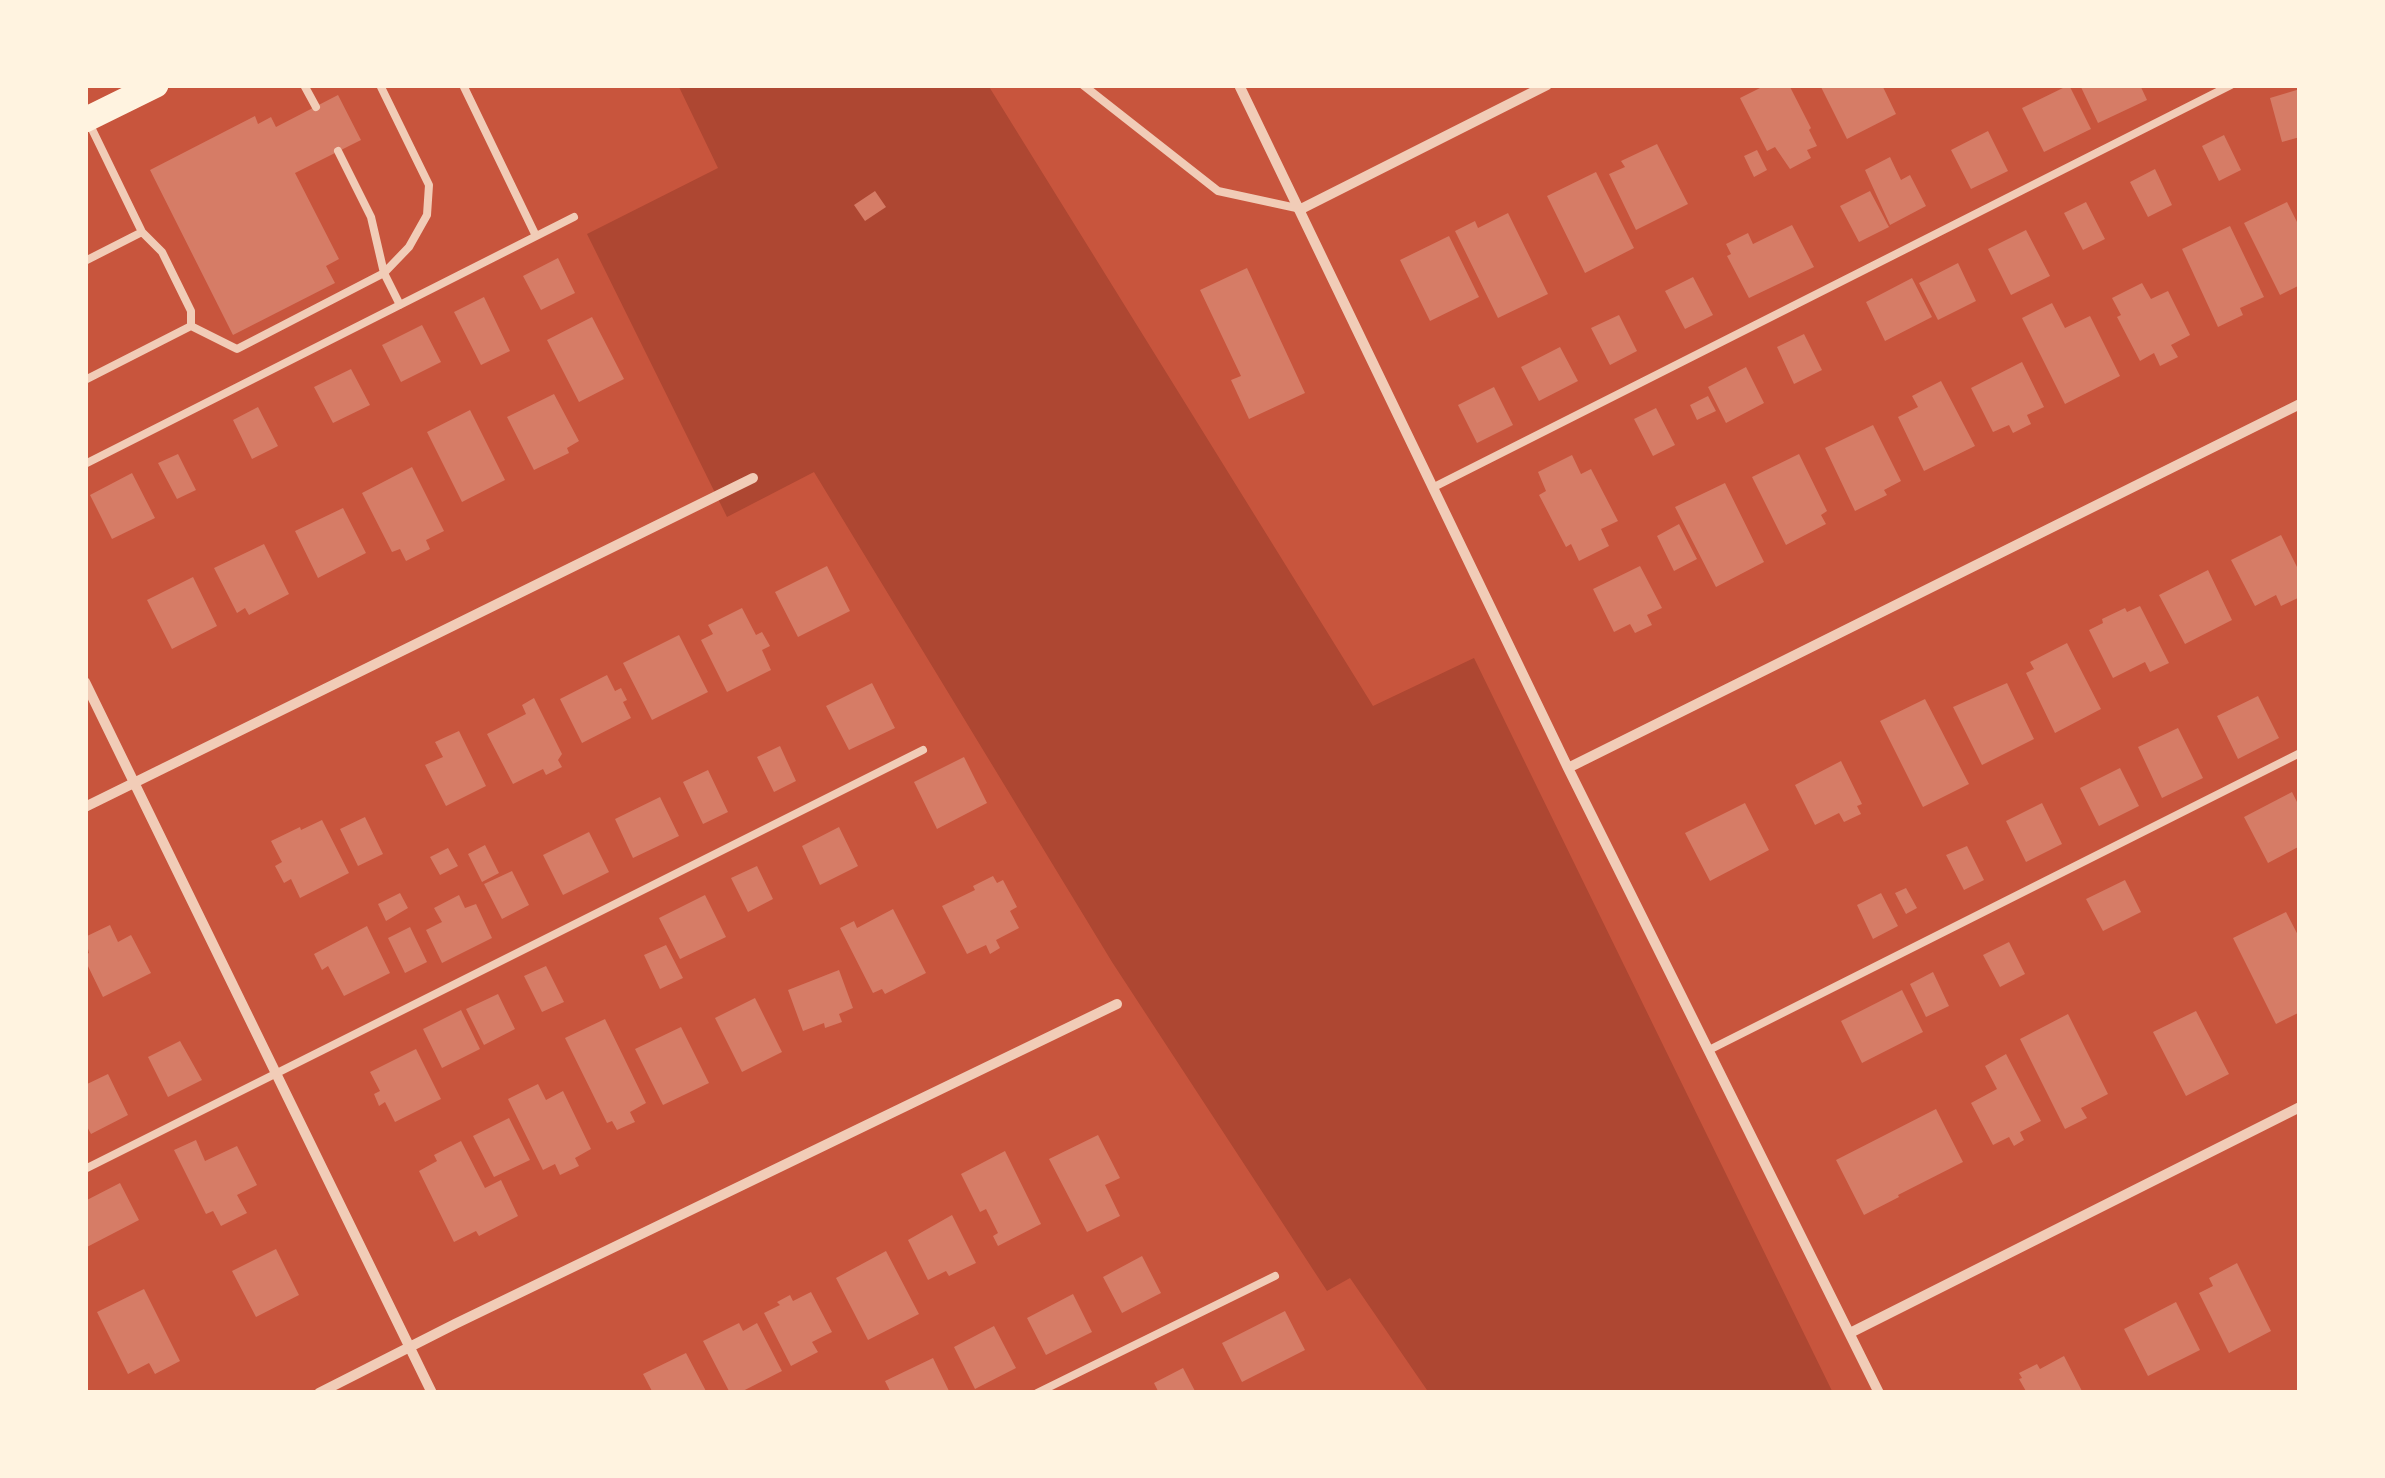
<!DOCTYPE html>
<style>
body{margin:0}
#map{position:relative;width:2385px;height:1478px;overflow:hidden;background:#c8553d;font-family:"Roboto Serif",serif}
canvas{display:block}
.frame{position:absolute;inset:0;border:88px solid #fff3e0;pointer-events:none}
</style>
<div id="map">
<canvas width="2385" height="1478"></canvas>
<div class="frame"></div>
</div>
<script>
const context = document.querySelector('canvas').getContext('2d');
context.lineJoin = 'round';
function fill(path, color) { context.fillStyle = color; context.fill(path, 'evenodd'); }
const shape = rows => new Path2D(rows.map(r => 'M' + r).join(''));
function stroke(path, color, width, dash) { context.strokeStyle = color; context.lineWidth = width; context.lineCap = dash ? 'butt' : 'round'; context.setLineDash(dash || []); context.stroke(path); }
fill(shape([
 [678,85,988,85,1373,706,1474,658,1833,1393,1429,1393,1350,1278,1327,1291,1112,962,814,472,727,517,587,234,718,168]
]), '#ae4732');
fill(shape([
 [1766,85,1789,85,1811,128,1809,130,1817,146,1807,150,1811,158,1790,169,1775,147,1767,151,1740,98],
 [1820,85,1882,85,1896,114,1847,139],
 [2069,85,2091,129,2044,152,2022,108],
 [2080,85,2140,85,2147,100,2098,123],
 [2300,89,2300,137,2282,142,2270,98],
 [338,95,361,140,295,173,339,259,326,266,335,283,233,335,150,170,255,116,258,124,271,117,276,127],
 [1988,131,2008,171,1971,189,1951,150],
 [2224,135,2241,170,2219,181,2202,146],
 [1657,144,1688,204,1636,230,1609,174,1625,167,1621,161],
 [1757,150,1767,170,1754,177,1744,156],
 [1890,157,1901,180,1910,175,1926,206,1890,225,1865,170],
 [2155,169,2172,205,2148,217,2130,182],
 [1596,172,1634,248,1585,273,1547,196],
 [875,191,886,207,865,221,854,205],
 [1870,191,1889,227,1859,242,1840,206],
 [2086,202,2105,239,2083,250,2064,213],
 [2287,202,2300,228,2300,285,2280,295,2244,223],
 [1508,213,1548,294,1498,318,1455,231,1475,221,1478,228],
 [1792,225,1814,267,1749,298,1727,256,1731,254,1726,244,1748,233,1753,244],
 [2230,226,2264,297,2240,308,2243,315,2218,327,2182,249],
 [2026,230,2050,276,2011,295,1988,249],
 [1449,236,1479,297,1430,321,1400,260],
 [558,258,575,293,541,310,523,276],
 [1958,263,1976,301,1938,320,1919,283],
 [1247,268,1305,393,1249,419,1231,380,1241,376,1200,290],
 [1693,277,1713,315,1685,329,1665,291],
 [1912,278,1932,317,1885,341,1866,302],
 [2142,283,2151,299,2168,291,2190,335,2171,345,2178,357,2160,366,2154,353,2140,361,2117,317,2121,315,2112,298],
 [484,297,510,351,481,365,454,312],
 [2052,303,2065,328,2090,316,2120,376,2065,404,2022,318],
 [1619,315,1637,351,1610,365,1591,328],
 [592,317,624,379,579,402,547,340],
 [422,325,441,362,401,382,382,345],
 [1804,334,1822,370,1794,384,1777,347],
 [1560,347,1578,381,1539,401,1521,367],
 [2022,362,2044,407,2027,415,2031,424,2013,433,2009,425,1993,432,1971,388],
 [1746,367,1764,403,1726,423,1708,387],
 [351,369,370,405,333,423,314,387],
 [1941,381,1975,446,1924,471,1898,417,1918,407,1912,396],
 [1494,387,1513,425,1477,443,1458,405],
 [554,394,579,441,567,448,569,453,534,470,507,417],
 [1708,396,1716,411,1697,420,1690,405],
 [258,407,278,446,252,459,233,420],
 [1656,408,1675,445,1653,456,1634,419],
 [470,410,505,480,462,502,427,432],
 [1873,425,1901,481,1884,490,1887,495,1855,511,1825,448],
 [178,454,196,490,177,499,158,463],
 [1799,454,1827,511,1821,515,1826,524,1786,545,1752,477],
 [1572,455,1581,474,1591,469,1618,521,1601,529,1609,546,1579,561,1571,544,1566,547,1539,495,1546,491,1538,472],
 [412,467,444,531,426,540,430,549,406,561,400,549,392,552,362,493],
 [132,473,155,518,112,539,90,495],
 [1725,483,1764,562,1716,587,1675,507],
 [343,508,366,553,318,578,295,531],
 [1679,524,1697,559,1674,571,1657,536],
 [2281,535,2300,573,2300,597,2281,606,2276,595,2255,606,2231,560],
 [264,544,289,594,249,615,245,608,237,613,214,568],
 [827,566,850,611,798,637,775,592],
 [1640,566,1662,608,1647,615,1652,625,1635,633,1630,624,1614,632,1593,589],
 [2208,570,2232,620,2185,644,2159,595],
 [193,577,217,626,172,649,147,600],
 [2140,606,2169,663,2150,672,2145,662,2113,678,2089,630,2103,623,2102,619,2125,608,2127,612],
 [742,608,756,635,762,632,770,646,762,650,771,670,727,692,701,640,713,634,708,625],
 [679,635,708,692,652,720,623,663],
 [2067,643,2101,709,2055,733,2026,673,2034,669,2030,662],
 [607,675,615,691,621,688,627,700,623,702,631,718,582,743,560,699],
 [872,683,895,728,849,750,826,706],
 [2007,683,2034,739,1982,765,1953,707],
 [2258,696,2279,738,2238,759,2217,716],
 [534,698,562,754,558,760,562,767,546,775,543,769,513,784,487,734,526,714,522,705],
 [1925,699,1969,784,1923,807,1880,721],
 [2178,728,2203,778,2162,798,2138,747],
 [459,731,486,786,446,806,425,765,443,757,435,742],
 [780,746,796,781,774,792,757,757],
 [964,757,987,803,937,829,914,782],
 [1841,761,1862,804,1857,806,1861,814,1844,822,1839,813,1815,825,1795,785],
 [2120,768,2139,806,2099,826,2080,788],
 [708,770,728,812,703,824,683,782],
 [2292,792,2300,808,2300,846,2268,863,2244,817],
 [660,797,679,836,633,858,615,819],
 [1745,803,1769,850,1710,881,1685,833],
 [2042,803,2062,844,2026,862,2006,821],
 [365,817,383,854,358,866,340,829],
 [322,820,349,873,300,898,291,879,284,883,275,866,282,862,271,841,300,827,301,830],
 [839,827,858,866,820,885,802,846],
 [589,832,609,872,563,895,543,855],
 [485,845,499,873,482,882,468,854],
 [1967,846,1984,880,1964,890,1946,855],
 [448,848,458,866,440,875,430,857],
 [757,866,773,899,748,912,731,878],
 [512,871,529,905,502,919,484,884],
 [993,876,997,883,1003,880,1017,907,1010,911,1019,928,996,940,1000,948,990,954,986,945,967,954,942,906,975,890,973,886],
 [2125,880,2141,912,2103,931,2086,899],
 [1906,888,1917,908,1906,914,1895,893],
 [400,893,408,908,386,921,378,904],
 [1881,893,1898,926,1873,939,1857,905],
 [459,895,465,908,476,904,492,938,442,963,426,930,442,922,434,908],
 [705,895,726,937,680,959,659,918],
 [893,909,926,973,885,994,882,989,873,993,840,928,854,921,857,928],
 [2286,912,2300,939,2300,1012,2276,1024,2233,938],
 [110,925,118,942,131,935,151,973,103,997,85,960,85,955,89,953,85,937],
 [367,926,390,973,344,996,328,966,322,970,314,954],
 [410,927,427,962,405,973,388,938],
 [2009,942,2025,974,2000,987,1983,955],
 [666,945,683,978,660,989,644,955],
 [546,966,564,1002,542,1012,524,976],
 [839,970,853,1008,839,1014,842,1022,825,1028,824,1023,803,1031,788,990],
 [1933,972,1949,1006,1926,1017,1910,984],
 [1902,990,1923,1032,1862,1063,1841,1021],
 [498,994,515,1029,484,1045,466,1009],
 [755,998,782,1052,742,1072,715,1018],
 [461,1010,480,1049,442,1068,423,1029],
 [2196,1011,2229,1074,2186,1096,2153,1032],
 [2068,1014,2108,1094,2081,1108,2087,1118,2065,1129,2020,1039],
 [605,1019,646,1103,630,1112,635,1122,617,1130,612,1121,607,1123,565,1038],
 [681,1027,709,1083,663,1105,635,1049],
 [180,1041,202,1080,168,1097,148,1057],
 [416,1049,441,1099,395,1122,385,1102,379,1106,374,1094,380,1091,370,1072],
 [2006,1054,2041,1121,2020,1132,2024,1140,2014,1146,2009,1137,1993,1145,1971,1103,1997,1089,1985,1066],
 [108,1074,128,1115,91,1134,85,1123,85,1085],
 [538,1084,546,1100,563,1091,591,1149,575,1158,579,1166,560,1175,555,1164,543,1170,508,1099],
 [1936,1109,1963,1162,1898,1195,1899,1197,1864,1215,1836,1160],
 [509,1118,530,1160,494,1177,473,1136],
 [1098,1135,1120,1178,1105,1185,1120,1216,1087,1232,1049,1159],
 [196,1140,205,1161,237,1146,257,1185,237,1195,247,1213,221,1226,213,1211,206,1214,174,1150],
 [461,1141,485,1188,501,1180,518,1216,479,1236,476,1231,454,1242,419,1171,437,1161,434,1155],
 [1005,1151,1041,1224,998,1246,993,1236,998,1233,986,1209,980,1212,961,1174],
 [120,1183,139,1220,85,1248,85,1201],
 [952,1215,976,1263,949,1276,946,1271,928,1280,908,1240],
 [276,1249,299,1295,256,1317,232,1271],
 [886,1251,919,1314,868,1340,836,1278],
 [1142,1256,1161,1293,1122,1313,1103,1277],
 [2237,1263,2271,1331,2229,1353,2199,1293,2213,1286,2209,1278],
 [144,1289,180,1361,155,1374,149,1363,128,1374,97,1312],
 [811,1292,832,1332,812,1342,818,1352,791,1366,764,1313,780,1305,777,1302,790,1295,793,1301],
 [1073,1294,1092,1332,1046,1355,1027,1318],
 [2176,1302,2200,1350,2148,1376,2124,1329],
 [1285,1311,1305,1350,1242,1382,1222,1343],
 [739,1323,743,1331,757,1323,782,1371,739,1393,730,1393,703,1341],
 [994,1326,1016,1368,975,1389,954,1347],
 [686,1353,707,1393,653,1393,643,1374],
 [2064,1356,2083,1393,2027,1393,2019,1379,2022,1378,2019,1373,2037,1364,2040,1369],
 [933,1358,950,1393,891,1393,885,1381],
 [1183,1368,1196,1393,1159,1393,1154,1383]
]), '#d67c66');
stroke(shape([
 [304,85,316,107],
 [380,85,429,185,427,215,409,247,384,273,400,305],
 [463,85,536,236],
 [1083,85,1218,191,1301,209],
 [89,123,142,232,162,252,191,311,191,326],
 [85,261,142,232],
 [191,326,237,349,384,273,371,217,338,151],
 [85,380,191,326],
 [85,464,574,217],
 [1434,487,2231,85],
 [1709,1050,2300,753],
 [85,1169,923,750],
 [1037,1393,1275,1276]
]), '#f1ccb7', 8);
stroke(shape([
 [1239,85,1568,768,1879,1393],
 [1301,209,1547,85],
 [85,682,432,1393],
 [1568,768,2300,404],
 [85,807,753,478],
 [1850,1333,2300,1107],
 [319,1393,455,1324,1117,1004]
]), '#f1ccb7', 10);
stroke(shape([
 [85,120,156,85]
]), '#fff3e0', 25);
</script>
